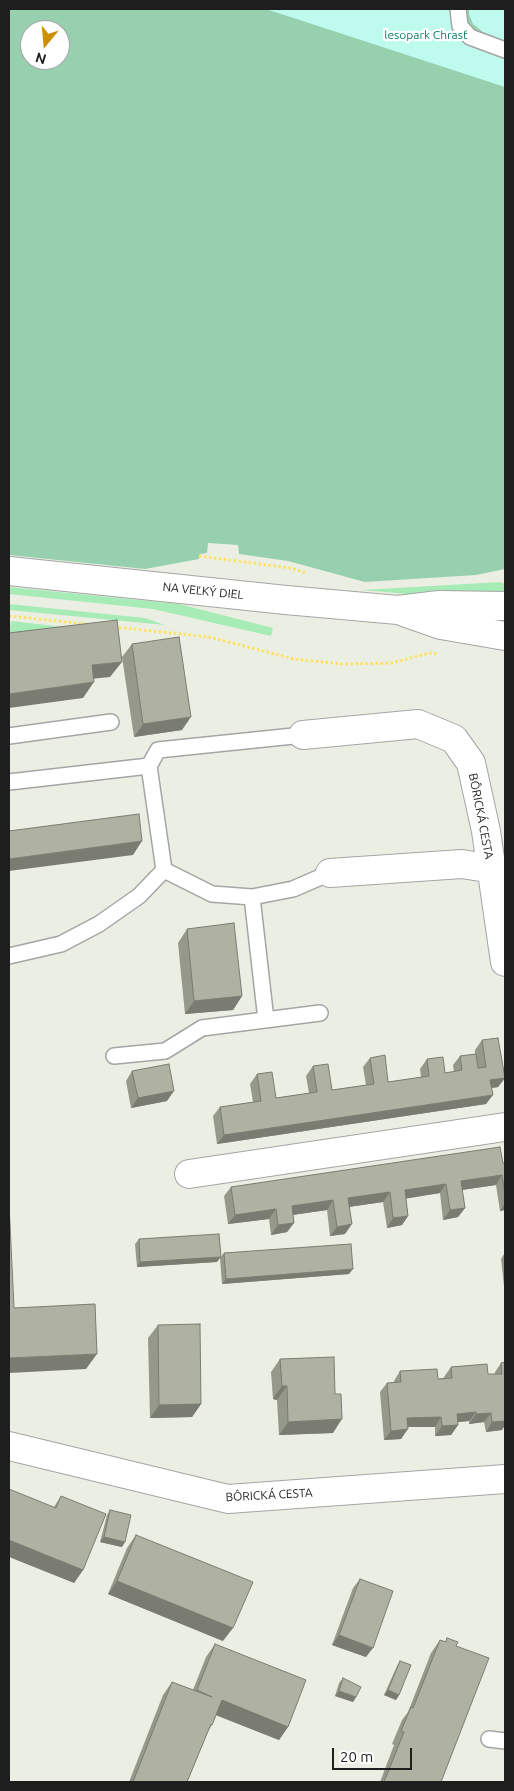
<!DOCTYPE html>
<meta charset="utf-8">
<style>
body{margin:0}
#map{position:relative;width:514px;height:1791px;overflow:hidden;background:#ebefe3;font-family:Ubuntu,sans-serif}
canvas{display:block}
.frame{position:absolute;inset:0;border:10px solid #1e1e1e;pointer-events:none}
.north{position:absolute;left:20px;top:20px;width:50px;height:50px;box-sizing:border-box;background:#fff;border:1px solid #a5a5a5;border-radius:50%;rotate:197deg;font-size:14px;font-weight:700;line-height:20px;text-align:center;color:#1e1e1e}
.north::after{content:'';display:block;margin:auto;width:18px;height:22px;background:#cc9100;clip-path:polygon(50% 0,100% 100%,50% 72%,0 100%)}
.scale{position:absolute;left:332px;top:1748px;width:80px;height:22px;box-sizing:border-box;border:2px solid #1e1e1e;border-top:0;padding-left:6px;font-size:15px;line-height:18px;white-space:nowrap;color:#1e1e1e;-webkit-text-stroke:4px #fff;paint-order:stroke}
</style>
<div id="map">
<canvas width="514" height="1791"></canvas>
<div class="frame"></div>
<div class="north">N</div>
<div class="scale">20 m</div>
</div>
<script>
const context = document.querySelector('canvas').getContext('2d');
context.lineJoin = 'round';
function fill(path, color) { context.fillStyle = color; context.fill(path, 'evenodd'); }
const shape = rows => new Path2D(rows.map(r => 'M' + r).join(''));
function stroke(path, color, width, dash) { context.strokeStyle = color; context.lineWidth = width; context.lineCap = dash ? 'butt' : 'round'; context.setLineDash(dash || []); context.stroke(path); }
function drawText(font, color, halo, rows, align = 'center') {
  context.font = font + ' Ubuntu,sans-serif'; context.lineWidth = 4.5; context.setLineDash([]); context.textBaseline = 'middle'; context.strokeStyle = halo; context.fillStyle = color; for (const [text, x, y, turn = 0] of rows) {
    context.save(); context.translate(x, y); context.rotate((+turn || 0) * Math.PI / 180); context.textAlign = isNaN(turn) ? turn : align; if (halo) context.strokeText(text, 0, 0); context.fillText(text, 0, 0); context.restore();
  }
}
fill(shape([
 [500,582,505,584,505,598,473,600,362,590],
 [9,587,179,604,273,628,271,636,153,609,9,594],
 [9,604,145,618,165,625,9,610],
 [11,621,91,630,9,636]
]), '#a7ebb6');
fill(shape([
 [9,9,505,9,505,569,476,575,365,582,288,561,239,554,238,545,208,543,207,553,200,554,199,559,145,569,9,555],
 [30,30,60,30,60,60,30,60]
]), '#97d0af');
fill(shape([
 [266,9,451,9,451,26,460,40,505,57,505,87],
 [469,9,505,9,505,41,483,32,473,24,469,14]
]), '#befbee');
const service = shape([
 [458,9,460,26,470,37,505,50],
 [9,736,111,722],
 [149,766,164,870,212,894,252,897,293,889,330,873],
 [9,782,149,766,158,750,303,735],
 [252,897,266,1020],
 [9,956,61,944,99,924,139,896,164,870],
 [114,1056,165,1051,202,1028,320,1013],
 [489,1739,505,1741]
]);
const minor = shape([
 [9,571,286,600,398,610,439,605,505,606],
 [404,612,441,625,505,636],
 [303,735,418,724,454,739,471,763,486,831,505,962],
 [330,873,462,864,505,871],
 [189,1174,505,1127],
 [9,1446,228,1499,505,1479]
]);
stroke(service, '#a5a5a5', 18);
stroke(minor, '#a5a5a5', 30);
stroke(shape([
 [199,556,290,568,307,573],
 [9,616,85,624],
 [114,627,209,637,294,659,344,664,392,663,429,653,438,654]
]), '#fee265', 3, [2.5, 2.5]);
stroke(service, '#fff', 15);
stroke(minor, '#fff', 28);
fill(shape([
 [132,644,182,730,134,737,122,657],
 [187,929,242,996,233,1010,185,1014,178,943],
 [482,1040,505,1078,498,1087,492,1088,486,1104,217,1144,213,1116,220,1107,253,1102,250,1084,257,1074,276,1098,309,1093,306,1076,313,1066,332,1090,366,1085,363,1067,370,1058,388,1082,421,1077,420,1069,427,1059,445,1073,454,1072,453,1065,460,1056,475,1054,475,1050],
 [132,1071,167,1101,131,1108,126,1081],
 [505,1163,505,1210,500,1211,496,1185,462,1190,465,1208,458,1217,443,1220,440,1193,406,1198,408,1216,402,1225,387,1228,383,1202,349,1207,345,1234,330,1236,327,1210,293,1215,294,1223,287,1232,271,1235,269,1219,228,1224,224,1196,231,1187],
 [139,1239,217,1262,137,1267,135,1244],
 [224,1253,349,1274,222,1284,220,1258],
 [504,1254,505,1254,505,1285,504,1286,501,1259],
 [158,1325,201,1404,192,1417,150,1418,148,1338],
 [280,1359,335,1394,333,1433,279,1435,277,1400,273,1399,271,1372],
 [505,1362,505,1425,502,1430,486,1432,484,1422,469,1424,469,1421,458,1422,458,1425,451,1435,435,1436,435,1427,408,1427,401,1439,384,1440,380,1392,387,1383,394,1383,394,1381,400,1371,438,1379,444,1378,444,1377,451,1367,488,1374,495,1374,495,1372,501,1363],
 [61,1496,83,1570,74,1583,54,1507],
 [110,1510,122,1547,100,1542,107,1515],
 [136,1535,223,1641,108,1594,127,1548],
 [360,1579,366,1657,332,1645,353,1588],
 [447,1638,456,1646,441,1782,380,1782,394,1745,392,1744,402,1720,408,1712,431,1653,440,1640,445,1642],
 [215,1644,288,1727,279,1740,216,1715,212,1725,208,1731,187,1782,129,1782,163,1695,172,1682,193,1690,206,1657],
 [400,1661,399,1695,396,1700,384,1695,397,1666],
 [343,1678,356,1697,353,1702,335,1696,339,1683]
]), '#96988b');
fill(shape([
 [122,662,110,677,81,680,92,665],
 [94,682,83,698,9,708,9,694],
 [191,717,182,730,134,737,143,724],
 [142,841,133,855,9,871,9,859],
 [242,996,233,1010,185,1014,194,1001],
 [505,1078,498,1087,484,1089,490,1080],
 [174,1091,167,1101,131,1108,138,1098],
 [493,1095,486,1104,217,1144,224,1135],
 [502,1175,496,1185,454,1191,461,1181],
 [446,1184,440,1193,398,1200,405,1190],
 [390,1192,383,1202,341,1208,348,1198],
 [333,1200,327,1210,285,1216,292,1206],
 [505,1203,505,1210,500,1211],
 [465,1208,458,1217,443,1220,450,1210],
 [276,1209,269,1219,228,1224,235,1215],
 [408,1216,402,1225,387,1228,393,1218],
 [294,1223,287,1232,271,1235,278,1225],
 [352,1224,345,1234,330,1236,337,1227],
 [221,1257,217,1262,137,1267,140,1262],
 [353,1269,349,1274,222,1284,226,1279],
 [97,1354,86,1369,9,1373,9,1358],
 [282,1386,287,1386,277,1400,273,1399],
 [201,1404,192,1417,150,1418,159,1405],
 [476,1412,469,1421,450,1423,457,1414],
 [491,1413,484,1422,469,1424,476,1414],
 [441,1417,435,1427,400,1427,407,1418],
 [342,1419,333,1433,279,1435,288,1422],
 [505,1421,505,1425,502,1430,486,1432,492,1422],
 [458,1425,451,1435,435,1436,442,1426],
 [408,1429,401,1439,384,1440,391,1431],
 [104,1537,125,1542,122,1547,100,1542],
 [9,1540,83,1570,74,1583,9,1557],
 [117,1581,233,1628,223,1641,108,1594],
 [339,1635,373,1648,366,1657,332,1645],
 [388,1690,399,1695,396,1700,384,1695],
 [339,1691,356,1697,353,1702,335,1696],
 [222,1700,288,1727,279,1740,213,1714]
]), '#7a7c71');
const building = shape([
 [117,620,122,662,92,665,94,682,9,694,9,633,117,620],
 [179,637,191,717,143,724,132,644,179,637],
 [139,814,142,841,9,859,9,831,139,814],
 [234,923,242,996,194,1001,187,929,234,923],
 [498,1038,505,1078,490,1080,493,1095,224,1135,220,1107,261,1101,257,1074,272,1072,276,1098,317,1092,313,1066,328,1064,332,1090,374,1084,370,1058,385,1055,388,1082,429,1076,427,1059,443,1057,445,1073,462,1070,460,1056,476,1054,478,1068,486,1067,482,1040,498,1038],
 [169,1064,174,1091,138,1098,132,1071,169,1064],
 [500,1147,503,1163,505,1163,505,1194,502,1175,461,1181,465,1208,450,1210,446,1184,405,1190,408,1216,393,1218,390,1192,348,1198,352,1224,337,1227,333,1200,292,1206,294,1223,278,1225,276,1209,235,1215,231,1187,500,1147],
 [9,1203,14,1308,95,1304,97,1354,9,1358,9,1203],
 [219,1234,221,1257,140,1262,139,1239,219,1234],
 [351,1244,353,1269,226,1279,224,1253,351,1244],
 [200,1324,201,1404,159,1405,158,1325,200,1324],
 [334,1357,335,1394,341,1394,342,1419,288,1422,287,1386,282,1386,280,1359,334,1357],
 [505,1362,505,1421,492,1422,491,1413,476,1414,476,1412,457,1414,458,1425,442,1426,441,1417,407,1418,408,1429,391,1431,387,1383,401,1382,400,1371,437,1369,438,1379,452,1378,451,1367,487,1364,488,1374,502,1374,501,1363,505,1362],
 [9,1489,56,1508,61,1496,106,1514,83,1570,9,1540,9,1489],
 [110,1510,131,1515,125,1542,104,1537,110,1510],
 [136,1535,253,1582,233,1628,117,1581,136,1535],
 [360,1579,393,1591,373,1648,339,1635,360,1579],
 [447,1638,458,1642,456,1646,489,1658,441,1782,384,1782,404,1732,401,1731,411,1707,413,1708,440,1640,446,1642,447,1638],
 [215,1644,306,1680,288,1727,222,1700,212,1725,211,1724,187,1782,133,1782,172,1682,212,1697,197,1690,215,1644],
 [400,1661,411,1665,399,1695,388,1690,400,1661],
 [343,1678,361,1687,356,1697,339,1691,343,1678]
]);
fill(building, '#afb1a2');
stroke(building, '#7a7c71', 1);
drawText('12px', '#088067', '#fff', [
 ["lesopark Chrasť",426,35]
]);
drawText('12px', '#1e1e1e', '#fff', [
 ["NA VEĽKÝ DIEL",203,591,6],
 ["BÔRICKÁ CESTA",481,816,79],
 ["BÔRICKÁ CESTA",269,1495,-3]
]);
</script>
